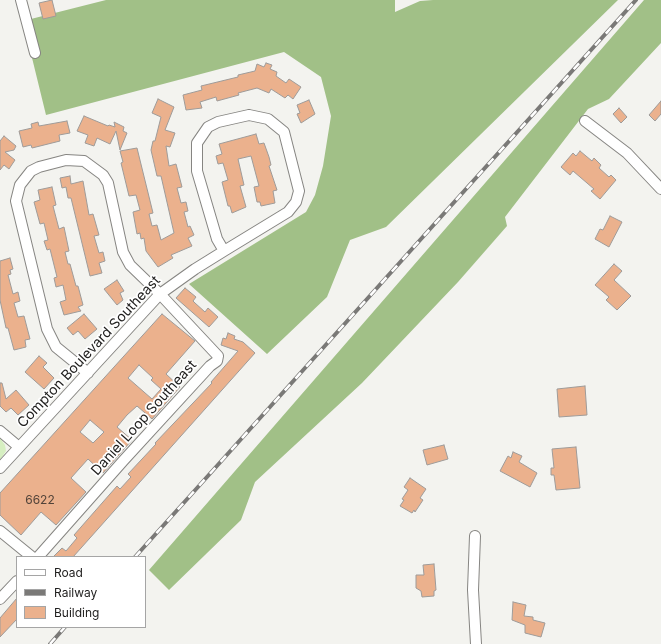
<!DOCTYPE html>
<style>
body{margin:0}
#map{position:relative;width:661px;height:644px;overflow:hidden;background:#f3f3ef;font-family:Inter,sans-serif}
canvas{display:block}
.legend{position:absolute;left:16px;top:556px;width:130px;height:72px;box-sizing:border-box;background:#fff;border:1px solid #a5a5a5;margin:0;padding:5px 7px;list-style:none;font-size:12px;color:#1f1e1d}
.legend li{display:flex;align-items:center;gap:8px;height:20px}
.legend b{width:20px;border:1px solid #a5a5a5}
</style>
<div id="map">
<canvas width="661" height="644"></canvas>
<ul class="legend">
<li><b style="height:5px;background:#fff"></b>Road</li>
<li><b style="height:5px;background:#7a7977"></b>Railway</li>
<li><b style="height:11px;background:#ebb18d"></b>Building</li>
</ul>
</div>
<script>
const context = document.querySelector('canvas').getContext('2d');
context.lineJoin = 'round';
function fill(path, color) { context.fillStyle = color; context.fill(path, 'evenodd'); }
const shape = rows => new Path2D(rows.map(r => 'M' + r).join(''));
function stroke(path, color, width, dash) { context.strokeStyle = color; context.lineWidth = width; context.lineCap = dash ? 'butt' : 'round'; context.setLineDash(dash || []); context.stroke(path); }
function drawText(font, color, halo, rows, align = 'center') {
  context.font = font + ' Inter,sans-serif'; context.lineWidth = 3.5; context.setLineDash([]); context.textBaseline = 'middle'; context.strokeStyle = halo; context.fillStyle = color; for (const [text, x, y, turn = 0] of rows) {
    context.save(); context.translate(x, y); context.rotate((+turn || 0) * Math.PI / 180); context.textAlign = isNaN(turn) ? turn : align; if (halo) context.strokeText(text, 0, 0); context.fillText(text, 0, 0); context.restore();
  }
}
fill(shape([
 [0,438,5,445,6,451,0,460]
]), '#d6efc1');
fill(shape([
 [106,0,395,0,395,12,420,1,433,0,618,0,386,227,350,240,327,297,267,354,189,284,306,212,315,195,323,166,331,116,321,77,284,52,46,115,23,21],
 [644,0,661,0,661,43,609,99,588,109,505,217,507,226,458,282,362,383,255,482,241,520,169,590,149,570]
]), '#a1c087');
const building = shape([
 [52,0,56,16,43,19,39,3,52,0],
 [266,63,272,65,270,69,277,72,276,76,286,83,289,79,301,87,293,99,288,95,285,98,271,89,269,93,257,88,238,93,239,95,217,101,216,97,200,102,202,108,186,110,183,95,202,90,201,86,238,77,238,75,255,71,257,64,264,67,266,63],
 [158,99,174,107,165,130,175,133,170,147,166,146,169,166,176,164,182,187,177,188,181,203,186,202,188,211,184,212,188,227,190,226,194,235,188,238,192,246,171,255,173,258,158,267,146,251,144,238,141,239,140,233,137,234,133,212,140,210,136,195,129,196,121,163,123,162,120,151,137,148,153,213,149,214,152,226,157,225,161,240,174,233,161,176,157,176,151,150,153,141,155,141,161,117,152,113,158,99],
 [309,100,315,114,301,123,297,114,300,113,297,105,309,100],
 [661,101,661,114,655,121,649,115,661,101],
 [619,108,627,117,621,123,613,114,619,108],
 [84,116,108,126,109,125,115,127,114,122,124,127,123,131,127,133,120,150,116,131,110,144,97,138,94,146,85,143,88,135,77,131,84,116],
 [67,121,70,133,59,135,60,141,32,148,31,145,23,147,19,131,32,128,31,124,38,122,39,126,67,121],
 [256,134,259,144,264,143,269,157,271,165,269,166,277,190,273,191,275,203,261,206,260,202,257,202,254,187,259,186,251,156,238,159,244,185,240,186,246,207,232,213,230,206,228,206,222,182,228,180,223,163,218,164,216,156,222,154,219,144,256,134],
 [4,136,16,146,14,150,5,152,15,160,9,169,4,165,0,170,0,141,4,136],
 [580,151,592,161,594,158,601,165,599,168,609,177,611,175,616,180,600,199,591,191,594,189,573,171,570,175,561,167,573,153,576,156,580,151],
 [70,176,71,184,83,181,89,215,93,214,99,235,94,236,99,253,103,252,105,261,99,263,102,273,90,276,71,198,68,198,66,187,62,188,60,178,70,176],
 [52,187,56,205,53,206,59,229,64,227,69,251,65,252,68,264,70,264,76,286,78,286,83,305,78,307,81,311,64,315,60,302,66,300,63,285,56,287,54,278,57,277,50,249,47,250,44,241,48,240,44,223,40,224,34,202,40,200,38,190,52,187],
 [610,216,622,222,609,247,595,239,600,229,603,230,610,216],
 [10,258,13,269,10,270,11,274,8,275,13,294,18,292,20,301,14,303,18,317,24,316,30,339,25,340,26,347,14,350,8,328,6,328,0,300,0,261,10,258],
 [614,264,622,271,614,280,631,296,617,310,606,300,609,297,595,285,614,264],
 [117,280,124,291,120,293,123,300,117,305,104,289,117,280],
 [185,288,196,297,193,301,195,303,205,312,208,308,218,317,209,327,176,298,185,288],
 [84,314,97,329,85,339,78,331,73,335,67,328,84,314],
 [162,314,195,341,166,374,180,387,152,419,137,406,127,415,117,427,132,440,103,473,88,459,71,478,86,492,56,525,41,512,21,535,0,515,0,493,162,314],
 [139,365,153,378,151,380,161,389,152,399,128,378,139,365],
 [90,420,104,432,93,443,80,432,90,420],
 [228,333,235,336,234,339,243,342,255,353,73,557,53,557,62,548,66,551,77,538,74,535,117,486,120,489,131,477,128,474,156,444,155,443,212,383,211,382,238,351,221,345,223,338,226,339,228,333],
 [39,356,47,363,43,367,54,378,44,389,25,372,39,356],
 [0,383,2,383,6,399,16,390,29,405,18,415,11,408,6,412,0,406,0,383],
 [585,386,587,415,559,417,557,389,585,386],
 [444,445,448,459,427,465,423,450,444,445],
 [576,447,580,488,556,490,554,475,551,475,551,468,554,468,552,449,576,447],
 [513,452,522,456,519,462,537,473,530,487,500,471,508,456,511,458,513,452],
 [410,478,426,489,420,498,423,500,415,512,414,510,412,513,400,506,404,500,402,499,408,490,404,487,410,478],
 [434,564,436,590,434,591,434,596,422,597,421,591,416,588,416,575,424,575,423,565,434,564],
 [17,598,17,619,0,637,0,618,17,598],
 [513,602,526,605,524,616,533,617,533,620,545,623,541,637,525,633,525,625,512,620,513,602]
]);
fill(building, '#ebb18d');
stroke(building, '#9e9b99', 1);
const minor = shape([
 [21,0,35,53],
 [249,115,268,119,284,132,299,191,296,202,288,212,224,251,217,239,197,171,197,143,208,127,218,122,249,115],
 [585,121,627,153,661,189],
 [0,431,19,447],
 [0,468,160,294,195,269,224,251],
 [0,531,32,557],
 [475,536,473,590,476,644],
 [38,557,123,461,210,366,217,361,218,356,160,294,130,265,123,252,108,183,103,175,84,161,66,160,39,167,31,171,20,185,16,201,47,329,56,347,88,373],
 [0,599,17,581]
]);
stroke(minor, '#868582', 12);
stroke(minor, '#fff', 10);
const rail = shape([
 [135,557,636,0],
 [50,644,65,627]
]);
stroke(rail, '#7a7977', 4);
stroke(rail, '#fff', 2.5, [8]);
drawText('12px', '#524339', null, [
 ["6622",40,500]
]);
drawText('14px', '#1f1e1d', '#fff', [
 ["Compton Boulevard Southeast",89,352,-47],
 ["Daniel Loop Southeast",144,418,-48]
]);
</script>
